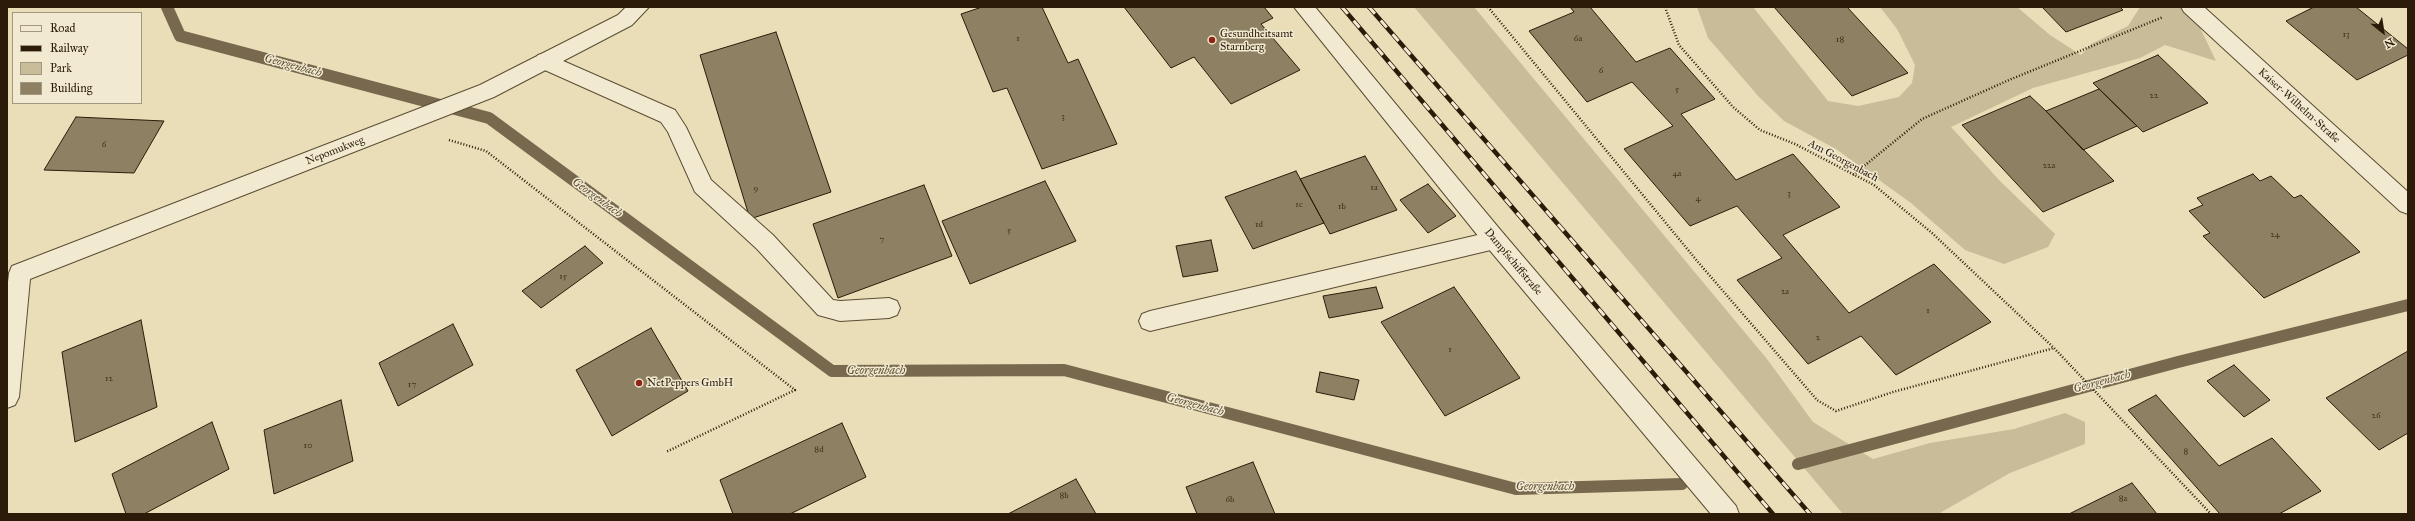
<!DOCTYPE html>
<meta charset="utf-8">
<style>
body{margin:0}
#map{position:relative;width:2415px;height:521px;overflow:hidden;background:#e9deb7;font-family:"IM FELL Great Primer",serif}
canvas{display:block}
.frame{position:absolute;inset:0;border:8px solid #2c1b09;pointer-events:none}
.legend{position:absolute;left:12px;top:12px;width:130px;height:92px;box-sizing:border-box;background:#f1ead0;border:1px solid #a29780;margin:0;padding:5px 7px;list-style:none;font-size:12px;color:#2c1b09}
.legend li{display:flex;align-items:center;gap:8px;height:20px}
.legend b{width:20px;border:1px solid #a29780}
.north{position:absolute;left:2363px;top:12px;width:40px;height:40px;-webkit-text-stroke:3px #f1ead0;paint-order:stroke;rotate:150deg;font-size:11px;font-weight:700;line-height:16px;text-align:center;color:#2c1b09}
.north::after{content:'';display:block;margin:auto;width:14px;height:18px;background:#2c1b09;clip-path:polygon(50% 0,100% 100%,50% 72%,0 100%)}
</style>
<div id="map">
<canvas width="2415" height="521"></canvas>
<div class="frame"></div>
<ul class="legend">
<li><b style="height:5px;background:#f1ead0"></b>Road</li>
<li><b style="height:5px;background:#2c1b09"></b>Railway</li>
<li><b style="height:11px;background:#c9bd99"></b>Park</li>
<li><b style="height:11px;background:#8e8063"></b>Building</li>
</ul>
<div class="north">N</div>
</div>
<script>
const context = document.querySelector('canvas').getContext('2d');
context.lineJoin = 'round';
function fill(path, color) { context.fillStyle = color; context.fill(path, 'evenodd'); }
const shape = rows => new Path2D(rows.map(r => 'M' + r).join(''));
function stroke(path, color, width, dash) { context.strokeStyle = color; context.lineWidth = width; context.lineCap = dash ? 'butt' : 'round'; context.setLineDash(dash || []); context.stroke(path); }
function drawText(font, color, halo, rows, align = 'center') {
  context.font = font + ' "IM FELL Great Primer",serif'; context.lineWidth = 3; context.setLineDash([]); context.textBaseline = 'middle'; context.strokeStyle = halo; context.fillStyle = color; for (const [text, x, y, turn = 0] of rows) {
    context.save(); context.translate(x, y); context.rotate((+turn || 0) * Math.PI / 180); context.textAlign = isNaN(turn) ? turn : align; if (halo) context.strokeText(text, 0, 0); context.fillText(text, 0, 0); context.restore();
  }
}
fill(shape([
 [1414,7,1474,7,1767,359,1813,422,1873,459,1930,443,2014,429,2065,413,2085,422,2085,444,2010,473,1938,514,1843,514],
 [1697,7,1753,7,1828,101,1858,106,1899,97,1912,83,1915,65,1897,29,1880,7,2017,7,2050,35,2081,55,2091,44,2128,26,2140,7,2190,7,2216,61,2165,45,2140,58,2033,88,1951,127,2000,181,2055,234,2048,247,2004,264,1965,250,1911,203,1836,149,1784,121,1759,97,1708,38]
]), '#c9bd99');
stroke(shape([
 [167,7,180,36,489,118,832,371,1064,370,1516,489,1682,484],
 [1798,464,2178,362,2408,305]
]), '#77684e', 12);
const building = shape([
 [982,7,1042,7,1068,63,1078,59,1117,144,1042,169,1007,88,993,92,961,14,982,7],
 [1124,7,1264,7,1273,18,1261,24,1300,70,1231,104,1194,57,1171,68,1124,7],
 [1570,7,1590,7,1636,62,1670,48,1715,99,1681,114,1736,180,1793,154,1840,207,1783,235,1849,313,1934,264,1991,322,1896,375,1861,336,1808,364,1737,280,1782,258,1737,206,1690,226,1624,149,1673,126,1632,82,1587,102,1529,31,1574,12,1570,7],
 [1774,7,1847,7,1908,73,1852,96,1774,7],
 [2042,7,2120,7,2123,10,2066,32,2042,7],
 [2314,7,2356,7,2408,49,2408,55,2357,80,2286,21,2314,7],
 [776,32,831,192,750,219,700,55,776,32],
 [2158,55,2208,103,2143,132,2093,83,2158,55],
 [2099,89,2137,126,2083,150,2046,111,2099,89],
 [2030,96,2046,111,2114,181,2043,212,1962,125,2030,96],
 [76,117,164,121,134,173,44,170,76,117],
 [1365,156,1397,210,1330,234,1300,179,1365,156],
 [1296,171,1324,223,1253,249,1225,197,1296,171],
 [2253,174,2260,181,2271,176,2294,198,2301,195,2360,252,2264,298,2203,236,2210,233,2189,211,2203,205,2197,198,2253,174],
 [1045,181,1076,241,970,284,942,221,1045,181],
 [1428,184,1456,216,1428,233,1400,200,1428,184],
 [924,185,952,256,838,298,813,224,924,185],
 [1211,240,1218,271,1183,277,1176,246,1211,240],
 [585,246,603,263,541,308,522,291,585,246],
 [1376,287,1383,308,1329,318,1323,296,1376,287],
 [1454,287,1520,378,1445,416,1381,322,1454,287],
 [141,320,157,407,75,442,62,352,141,320],
 [453,324,473,365,398,406,379,363,453,324],
 [651,328,688,391,612,436,576,370,651,328],
 [2408,351,2408,433,2379,450,2326,398,2408,351],
 [2234,365,2270,400,2244,417,2207,381,2234,365],
 [1320,372,1359,380,1354,400,1316,392,1320,372],
 [2156,395,2219,466,2272,438,2321,491,2279,514,2220,514,2128,410,2156,395],
 [341,400,353,461,274,494,264,430,341,400],
 [212,422,229,469,144,514,126,514,112,474,212,422],
 [842,423,866,477,790,514,733,514,720,480,842,423],
 [1253,462,1275,514,1197,514,1186,487,1253,462],
 [1076,479,1096,514,1008,514,1076,479],
 [2132,483,2157,514,2069,514,2132,483]
]);
fill(building, '#8e8063');
stroke(building, '#2c1b09', 1);
const service = shape([
 [545,53,675,110,686,127,711,180,773,235,833,300,840,301,889,298,897,301,900,308,897,315,889,318,840,321,818,315,757,249,695,192,668,132,661,122,538,67,535,61,538,55,545,53],
 [1495,231,1503,233,1506,240,1503,247,1495,249,1150,331,1142,328,1139,321,1142,314,1150,311,1495,231]
]);
const minor = shape([
 [626,7,649,7,632,25,494,97,30,279,19,397,15,405,7,408,7,291,9,273,12,266,480,85,618,15,626,7],
 [1294,7,1315,7,1503,233,1736,506,1739,514,1711,514,1487,247,1294,7],
 [2181,7,2204,7,2408,192,2408,214,2400,211,2184,12,2181,7]
]);
stroke(service, '#5b4c34', 2);
stroke(minor, '#5b4c34', 2);
stroke(shape([
 [1488,7,1698,262,1817,400,1836,411,1893,392,2054,348],
 [1665,7,1679,45,1733,107,1760,130,1795,144,1874,185,1932,233,2054,348,2211,514],
 [449,140,486,151,795,390,666,452],
 [1853,175,1922,119,2009,80,2163,17]
]), '#2c1b09', 2.5, [1, 2]);
fill(service, '#f1ead0');
fill(minor, '#f1ead0');
const rail = shape([
 [1342,7,1773,514],
 [1369,7,1810,514]
]);
stroke(rail, '#2c1b09', 4.5);
stroke(rail, '#f1ead0', 3, [9]);
for (const [x, y, r, color] of [
 [1212,40,4,"#8f2418"],
 [639,383,4,"#8f2418"]
]) { const dot = new Path2D(); dot.arc(x, y, r, 0, 2 * Math.PI); context.fillStyle = color; context.fill(dot); stroke(dot, '#f1ead0', 1.5); }
drawText('9px', '#443420', null, [
 ["13",2346,35],
 ["1",1018,39],
 ["6a",1578,39],
 ["18",1840,40],
 ["6",1601,71],
 ["5",1677,90],
 ["22",2154,96],
 ["3",1063,117],
 ["6",104,145],
 ["22a",2049,166],
 ["4a",1677,174],
 ["1a",1374,188],
 ["9",756,189],
 ["3",1789,194],
 ["4",1698,199],
 ["1c",1299,205],
 ["1b",1342,207],
 ["1d",1259,225],
 ["5",1009,231],
 ["24",2275,235],
 ["7",882,240],
 ["15",563,277],
 ["2a",1785,292],
 ["1",1928,311],
 ["2",1818,338],
 ["1",1450,350],
 ["12",109,379],
 ["17",412,385],
 ["26",2376,416],
 ["10",308,446],
 ["8d",819,450],
 ["8",2186,452],
 ["8b",1064,496],
 ["8a",2123,499],
 ["6b",1230,500]
]);
drawText('11px', '#2c1b09', '#f1ead0', [
 ["Gesundheitsamt",1220,34],
 ["Starnberg",1220,47],
 ["NetPeppers GmbH",647,383]
], 'left');
drawText('11px', '#2c1b09', '#f1ead0', [
 ["Kaiser-Wilhelm-Straße",2299,106,42],
 ["Nepomukweg",335,151,-21],
 ["Am Georgenbach",1843,161,28],
 ["Dampfschiffstraße",1513,262,50]
]);
drawText('italic 12px', '#5e4f37', '#f1ead0', [
 ["Georgenbach",293,66,15],
 ["Georgenbach",597,198,36],
 ["Georgenbach",876,371],
 ["Georgenbach",2102,382,-15],
 ["Georgenbach",1195,405,15],
 ["Georgenbach",1545,487]
]);
</script>
